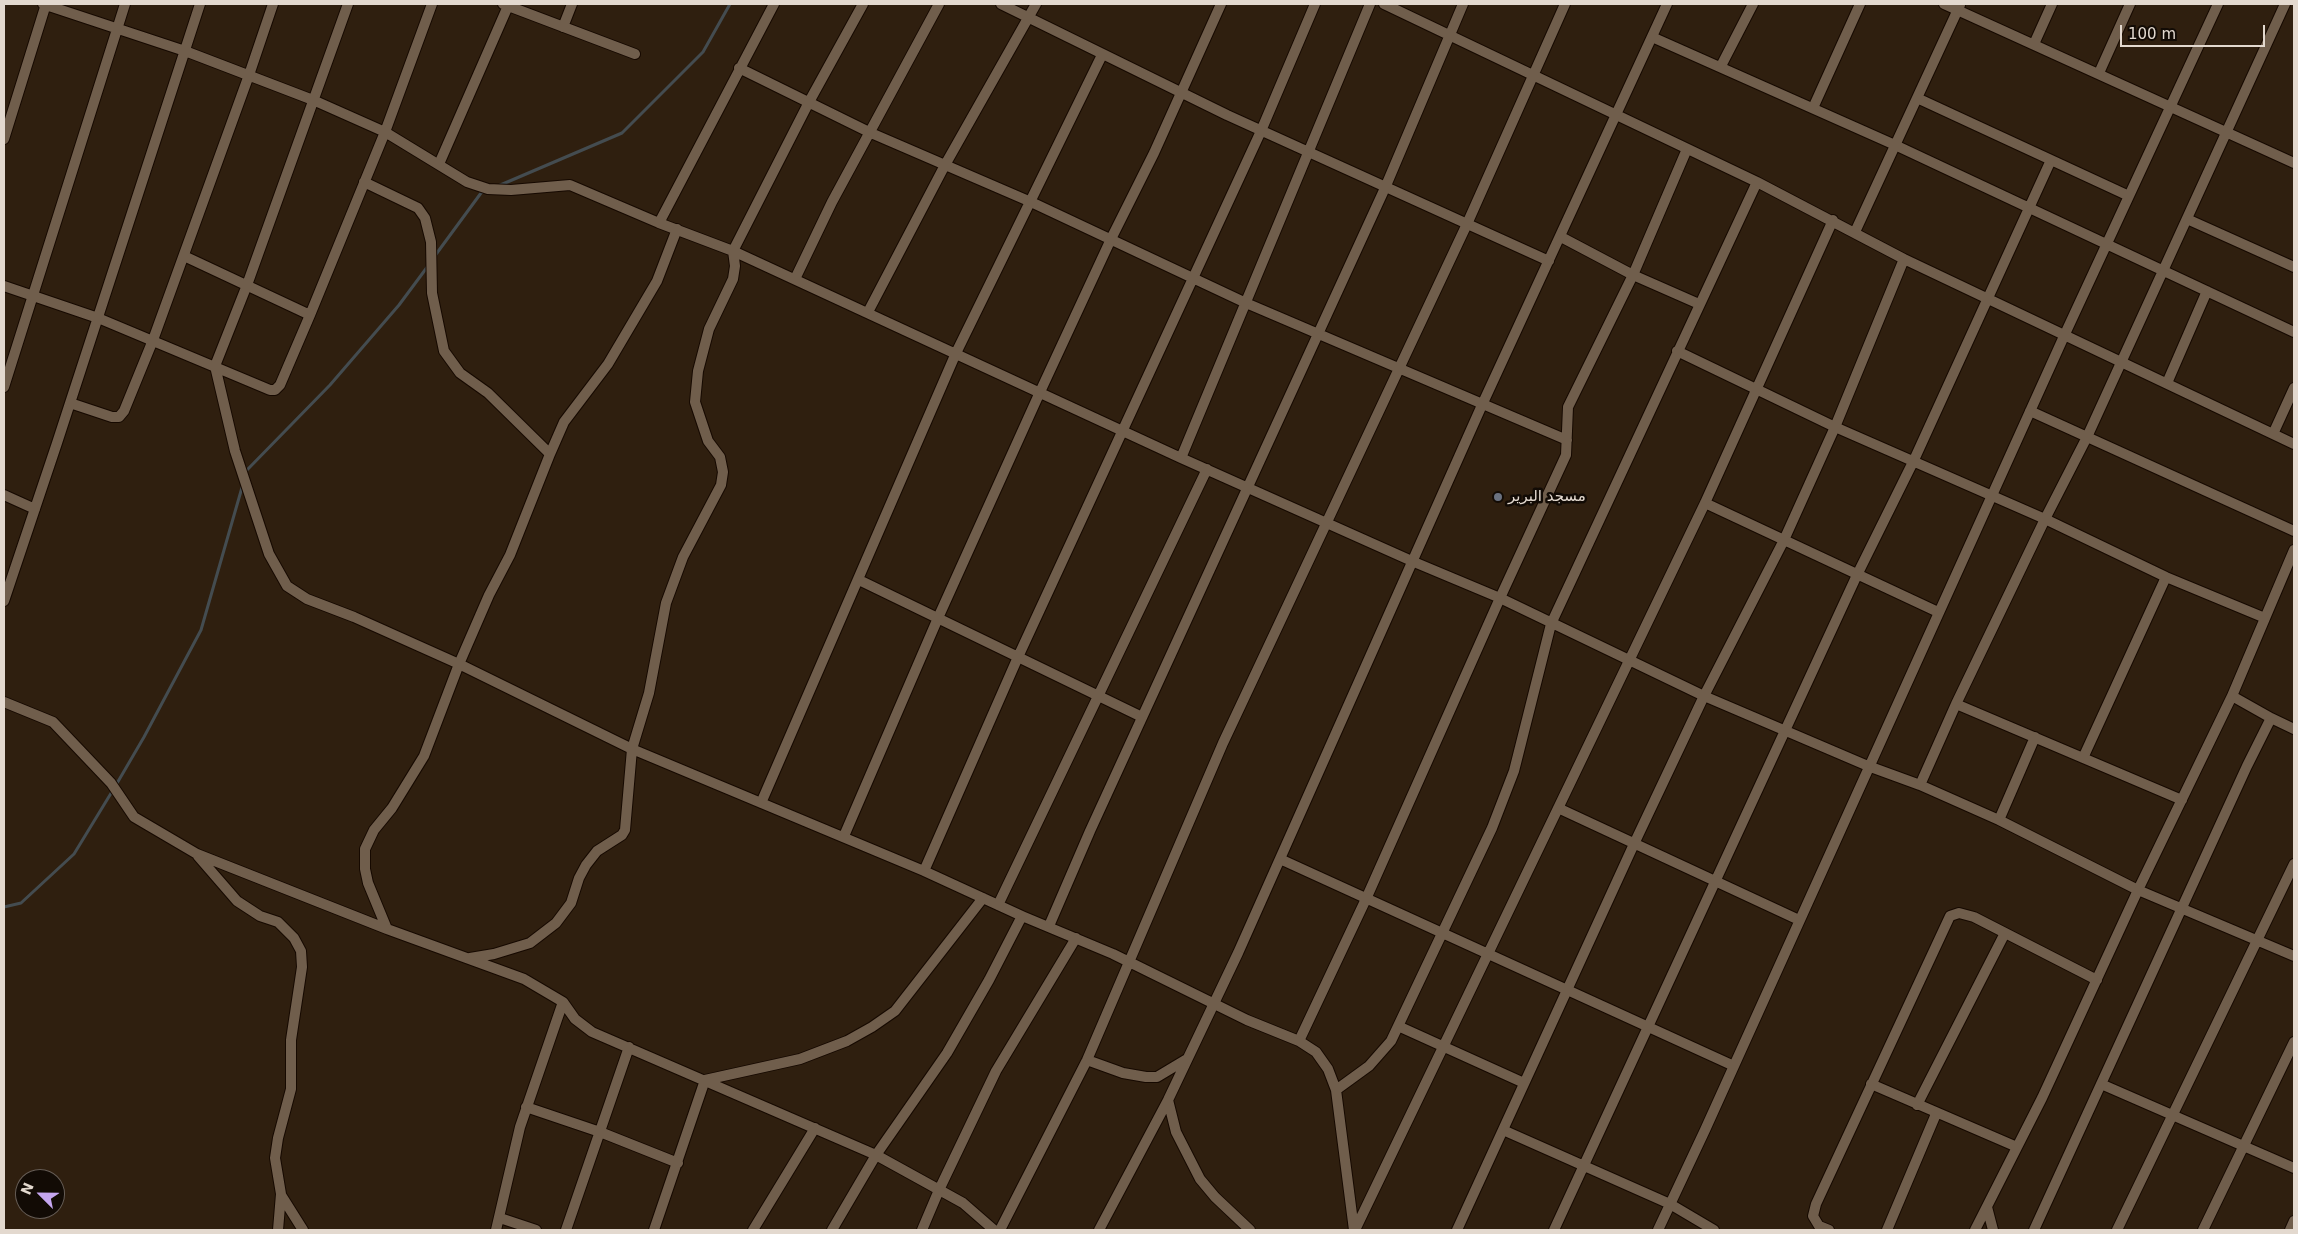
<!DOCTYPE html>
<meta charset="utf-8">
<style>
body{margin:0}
#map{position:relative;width:2298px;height:1234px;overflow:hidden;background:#2f1f0f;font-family:"DejaVu Sans",sans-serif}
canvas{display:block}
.frame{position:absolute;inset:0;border:5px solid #e3d9cf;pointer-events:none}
.north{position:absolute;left:15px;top:1169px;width:50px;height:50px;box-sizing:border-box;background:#120b05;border:1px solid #665d56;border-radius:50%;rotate:293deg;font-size:14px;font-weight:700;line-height:20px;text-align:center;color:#e3d9cf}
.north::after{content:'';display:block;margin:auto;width:18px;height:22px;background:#c5a6f0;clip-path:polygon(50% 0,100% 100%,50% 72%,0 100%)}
.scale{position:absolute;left:2120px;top:25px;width:145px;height:22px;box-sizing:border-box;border:2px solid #e3d9cf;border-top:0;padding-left:6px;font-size:15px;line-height:18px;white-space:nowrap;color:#e3d9cf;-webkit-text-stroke:4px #120b05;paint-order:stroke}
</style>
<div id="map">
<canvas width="2298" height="1234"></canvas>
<div class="frame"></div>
<div class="north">N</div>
<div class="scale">100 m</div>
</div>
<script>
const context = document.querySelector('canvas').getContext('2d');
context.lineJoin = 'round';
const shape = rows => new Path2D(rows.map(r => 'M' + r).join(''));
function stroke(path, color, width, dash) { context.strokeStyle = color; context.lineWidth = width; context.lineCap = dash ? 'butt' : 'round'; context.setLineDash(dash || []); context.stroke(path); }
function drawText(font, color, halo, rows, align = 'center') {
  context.font = font + ' "DejaVu Sans","Noto Sans Arabic",sans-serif'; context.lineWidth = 5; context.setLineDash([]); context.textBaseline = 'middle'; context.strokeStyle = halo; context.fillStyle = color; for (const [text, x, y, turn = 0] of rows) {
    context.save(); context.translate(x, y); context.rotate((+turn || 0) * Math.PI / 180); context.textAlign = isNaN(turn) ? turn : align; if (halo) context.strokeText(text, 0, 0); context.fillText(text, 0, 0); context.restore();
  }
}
stroke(shape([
 [498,186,622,133,703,52,730,4],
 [434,257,481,193,485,191],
 [246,473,247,470,330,385,399,305,428,266],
 [116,785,144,737,201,630,243,484],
 [4,907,21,903,74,854,113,790]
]), '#444c50', 3);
const minor = shape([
 [43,4,185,51,313,100,385,132,467,182,488,189,511,190,570,185,659,223,733,251,1181,458,1414,562,1500,598,1704,696,1868,766,1920,785,1999,820,2138,890,2294,956],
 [348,4,247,285,215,366,235,451,269,554,287,586,307,599,354,617,459,664,632,749,924,871,1022,916,1113,954,1247,1020,1299,1041,1316,1052,1328,1069,1336,1090,1354,1230],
 [503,4,635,54],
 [1001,4,1227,115,1549,261],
 [1384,4,1757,182,1904,259,2294,444],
 [1944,4,2294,163],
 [563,27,572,4],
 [1652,37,1895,145,2294,332],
 [2034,44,2052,4],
 [1721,66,1753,4],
 [739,68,871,133,1031,202,1246,303,1567,440],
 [2099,73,2130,4],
 [1917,98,2129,196],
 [1813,108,1860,4],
 [4,139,46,4],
 [439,164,508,6],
 [364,182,418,208,425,218,431,242,432,293,444,351,460,373,488,393,550,454],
 [2187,219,2294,267],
 [659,223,774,4],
 [1855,232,1960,5],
 [1561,237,1633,275,1699,304],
 [184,256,310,315],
 [795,279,832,202,939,4],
 [4,286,98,318,270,390,275,390,280,385,310,315,385,132,432,4],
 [868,312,945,165,1036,4],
 [1677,351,1835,427,2045,519,2166,577,2265,618],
 [2167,383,2207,291],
 [4,387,125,4],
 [70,403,112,417,119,417,124,411,153,340,249,75,273,4],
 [2030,411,2294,531],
 [2273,434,2294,388],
 [1181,458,1370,4],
 [4,495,35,509],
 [1705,503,1938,612],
 [859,580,1142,717],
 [4,601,57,443,200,4],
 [2232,696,2271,718],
 [4,702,53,722,111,783,134,817,197,854,387,929,524,979,563,1002,575,1019,592,1032,876,1155,963,1203,994,1230],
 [1956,704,2182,800],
 [2083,758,2166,577],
 [1920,785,1956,704,2045,519,2087,437,2285,4],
 [761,803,956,353,1102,55],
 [1558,808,1799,920],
 [1999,820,2035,737],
 [844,836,938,618,1040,392,1111,239,1154,153,1221,4],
 [198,856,237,901,260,916,278,922,294,938,301,951,302,967,291,1040,291,1089,278,1138,275,1158,281,1194,278,1230],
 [1280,859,1734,1066],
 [924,871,1018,657,1261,131,1315,4],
 [998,905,1207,469],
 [1049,926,1090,831,1385,188,1463,4],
 [387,929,368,883,365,869,365,849,374,830,392,808,424,756,459,664,489,595,510,555,550,454,564,422,608,364,657,281,677,229],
 [470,958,494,954,530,943,556,923,571,903,579,878,586,865,597,851,622,835,625,830,632,749,649,693,666,603,683,557,721,485,723,472,720,457,708,441,695,402,698,371,709,329,733,279,735,266,733,251,809,102,863,4],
 [1398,1026,1524,1083],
 [1299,1041,1366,899,1500,598,1566,455,1568,407,1633,275,1687,149],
 [1087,1060,1123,1073,1146,1077,1157,1077,1187,1059],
 [1871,1084,2017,1147],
 [2101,1084,2294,1168],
 [1336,1090,1369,1066,1391,1041,1492,828,1514,771,1551,624,1757,182],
 [1168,1100,1176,1132,1200,1179,1215,1197,1250,1230],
 [1917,1105,2005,933],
 [526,1107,600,1132,678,1163],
 [1503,1130,1670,1204,1714,1230],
 [281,1195,303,1230],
 [1987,1207,1993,1230],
 [500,1218,536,1230],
 [496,1230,520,1127,563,1002],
 [566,1230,629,1047],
 [654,1230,705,1080,800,1059,847,1041,872,1027,895,1011,983,898],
 [753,1230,815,1128],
 [832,1230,876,1155,947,1053,989,980,1022,916],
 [922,1230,939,1190,996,1071,1076,938],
 [1000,1230,1087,1060,1223,743,1467,224,1565,4],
 [1099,1230,1168,1100,1238,953,1482,405,1667,4],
 [1355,1230,1705,503,1833,220],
 [1457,1230,1634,844,1704,696,1784,540,1835,427,1904,259],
 [1554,1230,1857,575,1914,460,2051,160],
 [1658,1230,1705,1130,2065,334,2218,4],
 [1829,1230,1819,1226,1813,1216,1816,1204,1950,916,1959,913,1974,917,2097,980],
 [1887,1230,1936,1114],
 [1975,1230,2042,1098,2138,890,2232,696,2294,550],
 [2034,1230,2247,766,2271,718,2294,729],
 [2117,1230,2294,864],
 [2203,1230,2294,1042],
 [2290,1230,2294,1221]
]);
stroke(minor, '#160900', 12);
stroke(minor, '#705e4c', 10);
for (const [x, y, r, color] of [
 [1498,497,5,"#6b7280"]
]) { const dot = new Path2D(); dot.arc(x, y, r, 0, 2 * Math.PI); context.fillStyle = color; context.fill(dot); stroke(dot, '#120b05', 2); }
drawText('15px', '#e3d9cf', '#120b05', [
 ["مسجد البرير",1508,497]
], 'left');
</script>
